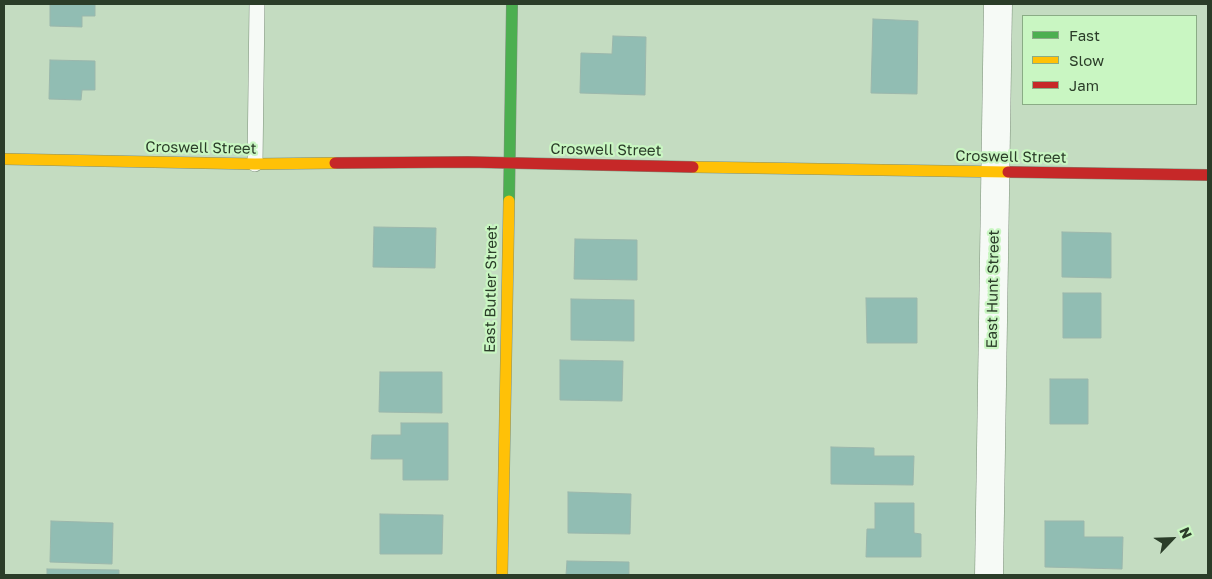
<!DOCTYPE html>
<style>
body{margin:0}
#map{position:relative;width:1212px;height:579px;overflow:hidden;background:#c4dcc1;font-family:"Golos Text",sans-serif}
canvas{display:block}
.frame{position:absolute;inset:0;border:5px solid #2b3d29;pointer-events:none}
.legend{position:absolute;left:1022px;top:15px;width:175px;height:90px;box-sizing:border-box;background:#c9f6c2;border:1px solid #8aac85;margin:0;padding:6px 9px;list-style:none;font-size:15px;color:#2b3d29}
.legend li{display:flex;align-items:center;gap:10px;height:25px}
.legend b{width:25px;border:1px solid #8aac85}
.north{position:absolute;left:1147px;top:514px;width:50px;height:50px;-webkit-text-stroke:4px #c9f6c2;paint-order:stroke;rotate:66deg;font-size:14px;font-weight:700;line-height:20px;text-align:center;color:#2b3d29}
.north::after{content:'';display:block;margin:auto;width:18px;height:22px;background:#2b3d29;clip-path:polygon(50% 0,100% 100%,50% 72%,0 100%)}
</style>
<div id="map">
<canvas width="1212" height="579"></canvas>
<div class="frame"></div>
<ul class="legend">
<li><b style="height:6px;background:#4caf50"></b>Fast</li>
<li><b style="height:6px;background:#ffc107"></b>Slow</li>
<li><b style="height:6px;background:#c62828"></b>Jam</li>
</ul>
<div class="north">N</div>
</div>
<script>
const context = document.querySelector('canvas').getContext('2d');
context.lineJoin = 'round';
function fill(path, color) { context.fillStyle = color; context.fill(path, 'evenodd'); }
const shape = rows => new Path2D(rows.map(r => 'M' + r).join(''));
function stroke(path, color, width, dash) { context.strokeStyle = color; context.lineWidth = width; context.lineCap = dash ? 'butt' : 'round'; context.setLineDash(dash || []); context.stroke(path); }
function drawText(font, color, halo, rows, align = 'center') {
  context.font = font + ' "Golos Text",sans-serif'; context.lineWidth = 4.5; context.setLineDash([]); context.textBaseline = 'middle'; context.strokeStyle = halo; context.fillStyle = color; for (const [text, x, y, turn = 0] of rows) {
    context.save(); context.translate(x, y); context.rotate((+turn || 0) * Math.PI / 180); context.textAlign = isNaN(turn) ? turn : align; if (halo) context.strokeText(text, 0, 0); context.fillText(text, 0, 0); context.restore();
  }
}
const building = shape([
 [50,4,95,4,95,16,82,16,82,27,50,26,50,4],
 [873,19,918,21,917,94,871,93,873,19],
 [613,36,646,37,645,95,580,93,581,53,612,54,613,36],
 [50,60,95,61,95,90,82,90,81,100,49,99,50,60],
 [374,227,436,228,435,268,373,267,374,227],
 [1062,232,1111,233,1111,278,1062,277,1062,232],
 [575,239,637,240,637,280,574,279,575,239],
 [1063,293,1101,293,1101,338,1063,338,1063,293],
 [866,298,917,298,917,343,867,343,866,298],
 [571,299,634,300,634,341,571,340,571,299],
 [560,360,623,361,622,401,560,400,560,360],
 [380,372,442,372,442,413,379,412,380,372],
 [1050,379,1088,379,1088,424,1050,424,1050,379],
 [401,423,448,423,448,480,403,480,403,459,371,459,372,435,401,435,401,423],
 [831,447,874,448,874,456,914,456,913,485,831,484,831,447],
 [568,492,631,494,630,534,568,533,568,492],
 [875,503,914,503,914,533,921,534,921,557,866,557,867,529,875,529,875,503],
 [380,514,443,515,442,554,380,554,380,514],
 [51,521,113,523,112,564,50,562,51,521],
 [1045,521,1084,521,1084,537,1123,537,1122,569,1045,567,1045,521],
 [567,561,629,562,629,575,566,575,567,561],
 [47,569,119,570,119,575,47,575,47,569]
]);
fill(building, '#91bdb3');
stroke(building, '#9bb7ac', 1);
const lane = shape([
 [255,164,257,4]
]);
const street = shape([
 [989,575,998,4]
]);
const fast = shape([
 [509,201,512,4]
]);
const slow = shape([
 [4,159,255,164,335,163],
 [693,167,1008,172],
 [502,575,509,201]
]);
const jam = shape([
 [335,163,468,162,693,167],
 [1008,172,1208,175]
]);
stroke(lane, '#7d907b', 16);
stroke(street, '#7d907b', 29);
stroke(fast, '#7d907b', 12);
stroke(slow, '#7d907b', 12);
stroke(jam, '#7d907b', 12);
stroke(lane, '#f6faf6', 15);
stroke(street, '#f6faf6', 28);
stroke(fast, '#4caf50', 11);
stroke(slow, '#ffc107', 11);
stroke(jam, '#c62828', 11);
drawText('15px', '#2b3d29', '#c9f6c2', [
 ["Croswell Street",201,148,1],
 ["Croswell Street",606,150,1],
 ["Croswell Street",1011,157,1],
 ["East Butler Street",491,289,-89],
 ["East Hunt Street",993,289,-89]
]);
</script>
